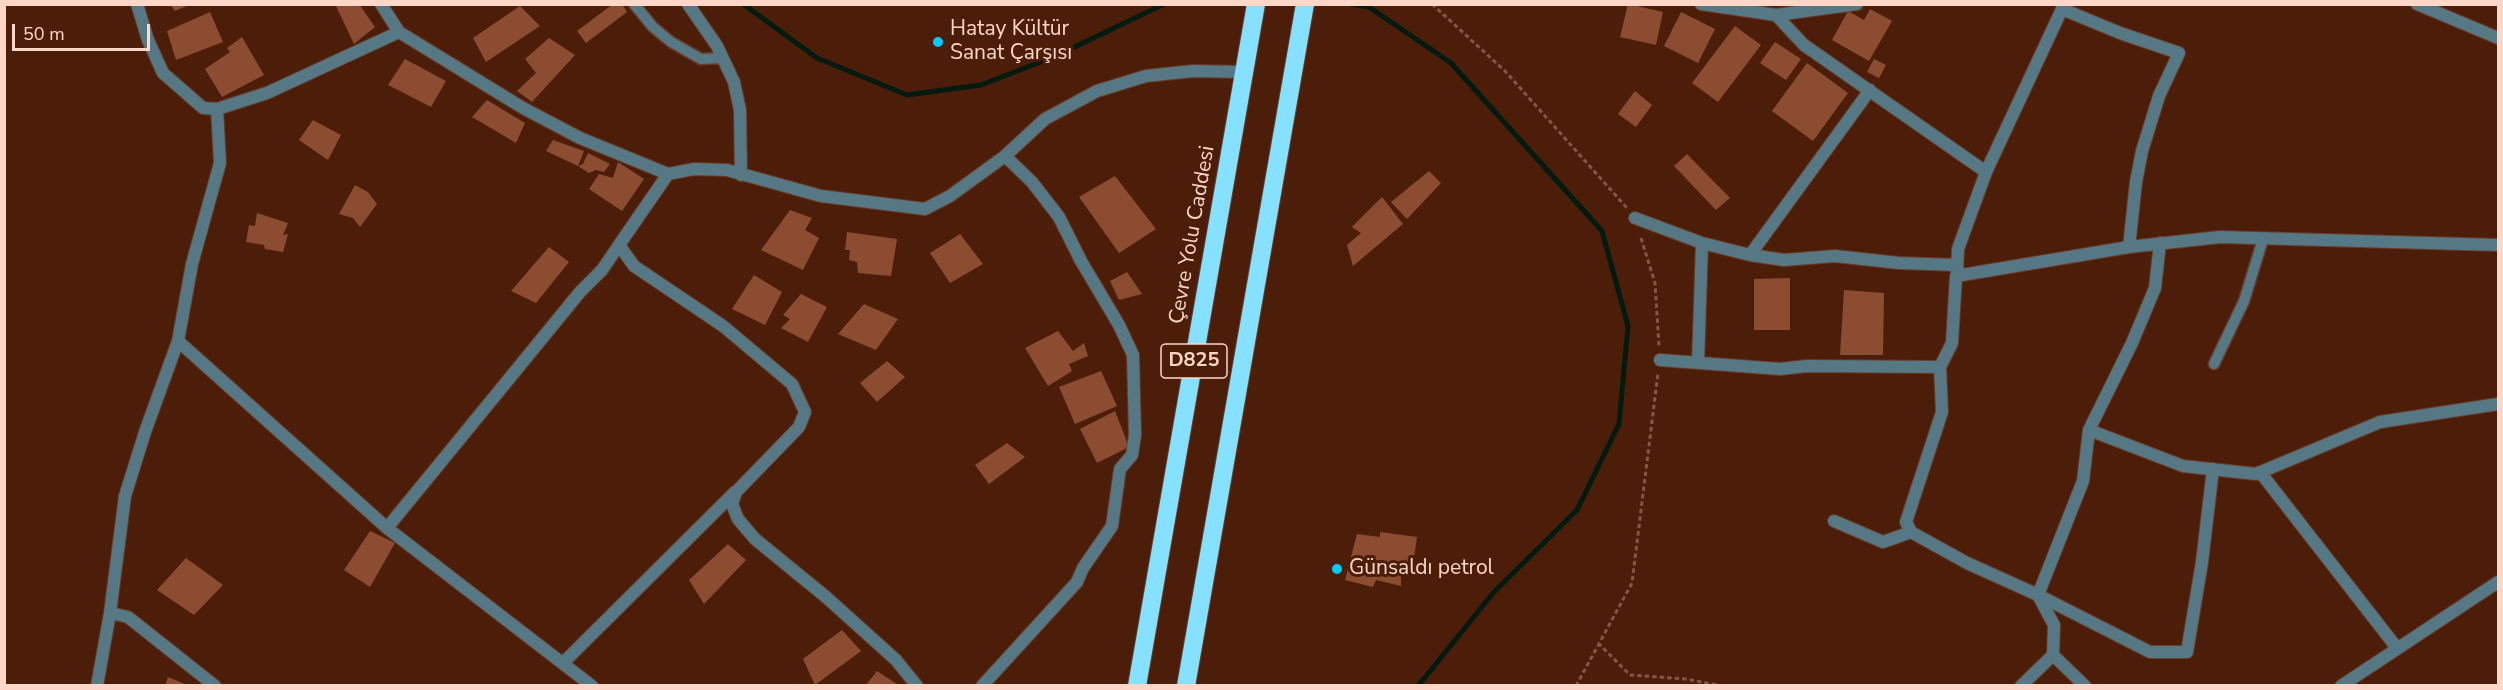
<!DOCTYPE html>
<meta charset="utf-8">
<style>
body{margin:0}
#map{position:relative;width:2503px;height:690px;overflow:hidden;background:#4c1e09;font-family:"Nunito Sans",sans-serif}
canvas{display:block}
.frame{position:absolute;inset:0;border:6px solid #fed7c8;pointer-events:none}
.scale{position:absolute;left:12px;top:24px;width:138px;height:27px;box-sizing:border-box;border:3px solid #fed7c8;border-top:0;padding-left:8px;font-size:18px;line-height:21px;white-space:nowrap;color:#fed7c8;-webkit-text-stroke:4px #4c1e09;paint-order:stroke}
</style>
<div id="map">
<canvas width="2503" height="690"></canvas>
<div class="frame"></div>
<div class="scale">50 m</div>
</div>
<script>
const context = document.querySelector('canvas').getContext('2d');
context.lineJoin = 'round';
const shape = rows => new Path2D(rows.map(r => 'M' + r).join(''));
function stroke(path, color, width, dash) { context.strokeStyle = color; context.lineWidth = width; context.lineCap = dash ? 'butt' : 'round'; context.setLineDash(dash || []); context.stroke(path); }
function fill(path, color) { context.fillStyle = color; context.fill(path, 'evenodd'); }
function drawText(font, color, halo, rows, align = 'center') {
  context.font = font + ' "Nunito Sans",sans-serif'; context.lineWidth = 6; context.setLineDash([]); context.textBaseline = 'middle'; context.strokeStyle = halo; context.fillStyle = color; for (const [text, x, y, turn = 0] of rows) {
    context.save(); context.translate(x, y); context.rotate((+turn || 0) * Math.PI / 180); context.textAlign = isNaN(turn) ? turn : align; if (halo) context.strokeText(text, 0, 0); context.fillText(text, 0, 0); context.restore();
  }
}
stroke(shape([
 [743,4,817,58,907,95,981,85,1056,56,1164,4],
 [1351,4,1369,7,1451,63,1602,231,1628,326,1619,424,1577,510,1494,592,1418,686]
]), '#021a0f', 5);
fill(shape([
 [170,4,189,4,189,5,175,11],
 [339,4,359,4,375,27,354,44,336,6],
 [613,4,622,4,627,12,586,43,577,31],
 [1628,4,1663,12,1656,45,1620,37],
 [520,6,540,26,486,62,473,38],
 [1870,9,1892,21,1869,61,1832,40,1848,11,1864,20],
 [210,12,223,42,176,60,167,31],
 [1681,12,1715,29,1698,63,1664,46],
 [1735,26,1761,45,1718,102,1692,83],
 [242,37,264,75,222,97,205,69,230,52,227,48],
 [549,38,575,55,532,102,517,91,536,73,525,59],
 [1775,42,1801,59,1786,80,1760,63],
 [405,59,446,81,431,107,388,85],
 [1874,59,1886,65,1879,78,1867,72],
 [1807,63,1848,93,1813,141,1772,111],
 [1635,91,1652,105,1636,127,1618,114],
 [487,100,525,123,516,143,472,117],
 [313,120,341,135,328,160,299,140],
 [553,140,584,151,578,166,546,151],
 [588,153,610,164,604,172,596,170,589,173,578,166,583,164],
 [1687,154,1730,198,1716,210,1674,166],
 [618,162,644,179,622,211,589,189,599,174,613,178],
 [1429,171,1441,183,1407,219,1391,202],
 [1115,176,1156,229,1119,253,1079,197],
 [355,185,368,192,377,204,360,227,353,218,339,214],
 [1382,197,1403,224,1353,266,1347,245,1361,233,1352,227],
 [790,210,812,218,805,230,819,238,803,270,761,250],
 [257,213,288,223,283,235,288,234,283,252,265,249,264,245,246,242,249,225,255,226],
 [847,232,897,239,891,276,858,273,857,262,849,260,850,250,845,250],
 [960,234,983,264,950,283,930,253],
 [549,247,569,262,536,303,511,291],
 [1127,272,1142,294,1119,300,1110,281],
 [754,275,782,292,765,325,732,309],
 [1790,278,1790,330,1754,330,1754,279],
 [1844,290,1884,293,1883,355,1840,355],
 [801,294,827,307,808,342,781,328,790,319,783,315],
 [864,304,898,319,876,350,838,334],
 [1058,331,1073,351,1084,343,1088,356,1069,364,1072,371,1048,386,1025,348],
 [887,361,905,377,877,402,860,383],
 [1101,371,1117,406,1075,424,1059,387],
 [1115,411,1129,447,1097,463,1080,429],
 [1007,443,1025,457,989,484,975,465],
 [370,531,395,543,370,587,344,570],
 [1380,532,1417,537,1412,572,1401,571,1401,586,1376,580,1373,587,1345,580,1357,534,1380,537],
 [728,544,746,560,704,604,689,580],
 [186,558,223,585,194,615,157,590],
 [842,630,861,651,815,685,803,659],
 [877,671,900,686,865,686],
 [168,677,187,685,187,686,165,686]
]), '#8c4c32');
const lane = shape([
 [634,4,653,27,671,42,701,59,722,58],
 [2214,364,2244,301,2263,239]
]);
const street = shape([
 [137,4,148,40,163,73,203,108,217,109,267,93,399,32],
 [381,4,399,32,523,108,580,138,668,174,694,169,727,170,821,196,925,209,950,196,1005,156,1045,119,1097,91,1146,76,1193,71,1245,72],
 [688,4,717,46,734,82,740,110,741,175],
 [1701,4,1776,15,1804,45,1986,172],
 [2417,4,2498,38],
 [2062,9,2120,33,2179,53,2159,96,2142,151,2136,182,2129,247],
 [1776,15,1857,4],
 [668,174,619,245,634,266,723,326,792,384,805,412,799,427,736,492,732,504,738,519,755,539,826,597,896,660,917,686],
 [1635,218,1702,243,1750,255,1784,260,1835,256,1899,263,1957,265],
 [1750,255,1870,90],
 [1957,272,1958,249,1986,172,2062,9,2062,4],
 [178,341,387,528,592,686],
 [1660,360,1780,369,1807,366,1940,367],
 [1698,363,1702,243],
 [2089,430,2132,343,2155,288,2160,243],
 [2213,469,2202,562,2187,652,2150,652,2038,595,1967,563,1911,532,1906,522,1942,412,1940,367,1952,343,1956,276,2129,247,2220,237,2498,245],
 [2260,472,2397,648],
 [1834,521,1883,542,1911,532],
 [387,528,580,292,602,270,619,245],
 [110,613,128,617,215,686],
 [564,662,735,492],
 [97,686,110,613,125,496,145,432,178,341,192,264,220,163,217,109],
 [982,686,1077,582,1083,568,1112,526,1120,469,1132,455,1135,435,1133,355,1119,325,1081,261,1059,217,1032,182,1005,156],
 [2021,686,2053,655],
 [2085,686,2053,655,2054,625,2038,595,2083,481,2089,430,2183,466,2256,474,2380,422,2498,404],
 [2341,686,2498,582]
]);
const highway = shape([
 [1137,686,1256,4],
 [1186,686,1305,4]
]);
stroke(lane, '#683c28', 13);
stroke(street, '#683c28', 14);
stroke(highway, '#683c28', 20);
stroke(shape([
 [1432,4,1505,71,1627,208],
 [1641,238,1655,283,1659,346],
 [1598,643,1630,675,1686,679,1722,686],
 [1576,686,1632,583,1658,373]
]), '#835744', 3, [4.5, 3]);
stroke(lane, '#567884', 10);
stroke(street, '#567884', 12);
stroke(highway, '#86e0ff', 18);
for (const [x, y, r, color] of [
 [938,42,6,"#04cbf9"],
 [1337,569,6,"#04cbf9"]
]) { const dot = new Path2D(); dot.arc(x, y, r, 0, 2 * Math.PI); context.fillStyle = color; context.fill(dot); stroke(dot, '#4c1e09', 2); }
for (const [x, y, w] of [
 [1194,361,66]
]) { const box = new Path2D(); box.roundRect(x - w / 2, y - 17, w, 34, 4.5); context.fillStyle = '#4c1e09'; context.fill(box); stroke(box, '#fed7c8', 1.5); }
drawText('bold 20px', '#fed7c8', null, [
 ["D825",1194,361]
]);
drawText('21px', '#fed7c8', '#4c1e09', [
 ["Hatay Kültür",950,30],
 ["Sanat Çarşısı",950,54],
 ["Günsaldı petrol",1349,569]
], 'left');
drawText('21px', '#fed7c8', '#4c1e09', [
 ["Çevre Yolu Caddesi",1193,235,-80]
]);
</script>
